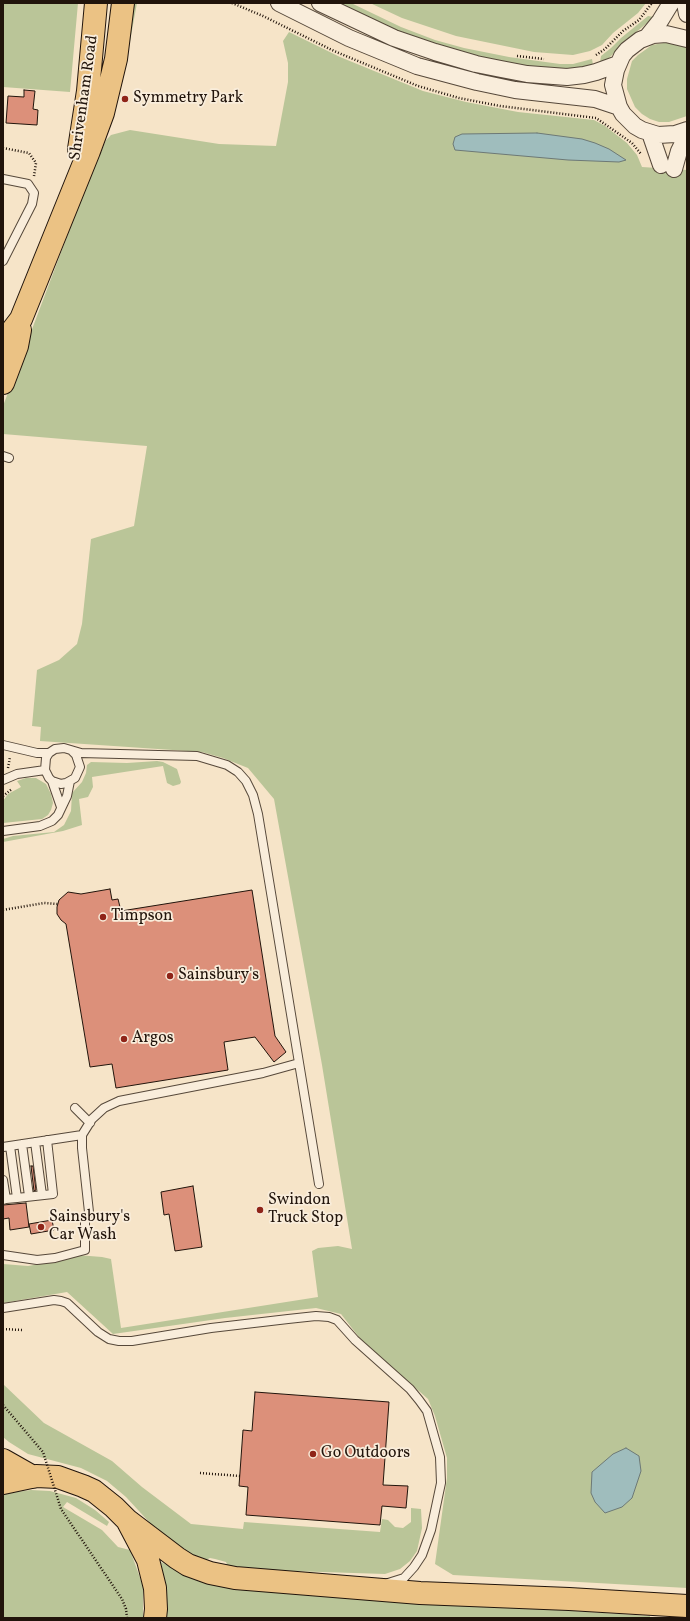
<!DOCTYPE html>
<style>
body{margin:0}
#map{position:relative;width:690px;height:1621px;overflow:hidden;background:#f6e4c8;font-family:Vollkorn,serif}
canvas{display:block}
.frame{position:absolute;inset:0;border:4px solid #21140b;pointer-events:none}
</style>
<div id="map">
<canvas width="690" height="1621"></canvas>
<div class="frame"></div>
</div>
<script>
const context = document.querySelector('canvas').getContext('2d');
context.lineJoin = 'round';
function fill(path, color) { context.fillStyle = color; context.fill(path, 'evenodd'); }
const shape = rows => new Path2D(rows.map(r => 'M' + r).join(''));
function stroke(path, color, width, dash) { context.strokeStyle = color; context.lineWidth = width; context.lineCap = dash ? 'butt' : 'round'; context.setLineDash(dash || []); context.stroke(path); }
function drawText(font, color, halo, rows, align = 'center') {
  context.font = font + ' Vollkorn,serif'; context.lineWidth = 3.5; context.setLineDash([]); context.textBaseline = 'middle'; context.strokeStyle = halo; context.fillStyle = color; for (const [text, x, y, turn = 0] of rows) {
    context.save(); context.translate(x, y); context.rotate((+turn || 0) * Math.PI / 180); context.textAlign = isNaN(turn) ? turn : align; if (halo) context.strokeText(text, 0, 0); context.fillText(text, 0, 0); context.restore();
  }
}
fill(shape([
 [3,3,78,3,70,92,3,87],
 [130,3,137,3,126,63,125,49],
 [336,3,351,3,401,27,435,40,464,48,509,57,560,64,573,64,592,59,593,65,578,70,532,67,471,56,393,30],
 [370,3,646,3,638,13,613,33,602,45,590,51,573,55,534,52,456,36,402,18],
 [648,16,654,17,628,39,609,58,600,63,601,56,611,48,621,38],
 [289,32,340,57,423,91,466,102,518,112,594,120,605,126,627,143,637,155,642,167,687,170,687,1588,453,1575,435,1564,447,1478,447,1458,435,1416,428,1399,362,1341,341,1314,316,1308,225,1318,113,1334,67,1292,3,1303,3,1264,28,1266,62,1260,77,1255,102,1257,111,1259,121,1328,318,1297,312,1251,318,1248,338,1246,352,1249,322,1065,274,799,248,768,223,758,202,752,40,741,41,727,32,726,37,670,59,660,77,644,82,624,91,539,134,526,147,446,3,434,3,406,77,210,106,140,111,135,130,130,219,144,276,146,288,82,288,63,283,41],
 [669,42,678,44,687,48,687,116,669,122,659,122,650,119,642,114,635,107,627,89,627,79,632,61,638,55,652,45],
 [157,761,163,762,177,769,181,782,180,784,173,786,167,783,163,766,92,777,93,787,88,797,79,799,82,825,63,831,3,842,3,839,13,836,54,832,64,825,71,811,72,793,82,782,86,773,87,765,91,762,127,763],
 [26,778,36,778,46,784,51,794,53,803,51,810,48,815,42,819,3,823,3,801,8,794,21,787,17,781],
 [3,1384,44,1423,112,1461,142,1487,191,1524,243,1529,244,1522,380,1532,382,1519,388,1520,395,1527,403,1528,411,1522,411,1508,421,1509,422,1528,417,1551,410,1561,400,1569,385,1574,229,1569,226,1562,215,1559,210,1558,202,1562,163,1537,126,1497,107,1481,81,1468,28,1454,9,1442,3,1437],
 [31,1490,50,1491,76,1498,95,1510,109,1522,107,1526,67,1502,63,1507,102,1530,118,1547,130,1550,143,1586,143,1618,3,1618,3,1494],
 [161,1562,177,1570,512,1607,650,1616,650,1618,164,1618]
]), '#bac598');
const water = shape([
 [537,133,582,139,595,143,609,149,626,160,619,162,568,160,455,150,453,144,455,137,462,134,537,133],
 [626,1448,639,1456,641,1471,632,1498,622,1507,605,1513,595,1502,591,1493,592,1472,613,1454,626,1448]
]);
fill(water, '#9fbdbd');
stroke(water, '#6d7976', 1);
const building = shape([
 [24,90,35,91,33,109,38,110,37,125,6,123,8,96,24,97,24,90],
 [110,889,112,900,118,899,121,911,252,890,275,1036,286,1052,274,1062,255,1037,224,1042,228,1070,116,1088,112,1064,90,1067,66,924,61,920,57,914,57,907,59,900,68,892,81,894,110,889],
 [31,1166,33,1166,36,1190,34,1191,31,1166],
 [193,1186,202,1247,175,1251,169,1214,164,1215,161,1192,193,1186],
 [26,1203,29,1227,10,1230,9,1218,3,1219,3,1205,26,1203],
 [52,1220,54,1230,31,1234,29,1224,52,1220],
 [255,1392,389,1402,383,1485,408,1486,406,1508,382,1506,380,1525,246,1515,248,1487,239,1486,243,1430,252,1431,255,1392]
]);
fill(building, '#dc907a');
stroke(building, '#21140b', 1);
const lane = shape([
 [3,179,28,184,34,193,32,204,3,261],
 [3,456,9,458],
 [3,745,37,753,49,753],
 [72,751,76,755,80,767,75,778,66,783,61,784,52,781,49,778,45,770,46,758,49,753,55,749,64,748,81,753,197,756,227,765,238,772,246,781,253,795,258,814,319,1184],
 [3,780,17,774,45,770],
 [52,781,61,807],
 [3,831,40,826,52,821,58,815,67,796,70,781],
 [75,1108,90,1123],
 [35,1142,42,1195],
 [22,1144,29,1196],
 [3,1147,82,1135],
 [3,1180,6,1199,3,1200],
 [17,1198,53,1194,47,1140],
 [6,1199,17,1198,10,1146],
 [3,1255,37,1260,55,1258,85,1250,85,1220,89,1212,82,1148,82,1135,92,1119,104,1108,119,1101,263,1073,299,1063],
 [3,1308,54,1300,61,1301,67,1303,98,1332,109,1339,119,1341,132,1341,211,1328,288,1319,316,1316,329,1317,337,1320,355,1340,410,1389,419,1400,427,1411,440,1457,441,1483,431,1530,422,1555,414,1567,404,1578,388,1583]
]);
const street = shape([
 [279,3,349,38,417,66,477,82,515,90,595,99,619,107],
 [320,3,394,38,435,52,476,64,501,69,527,74,567,77,584,75,596,72,618,64],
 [685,3,687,14],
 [647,37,660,21,671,3],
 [687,39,666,34,653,35,640,40,627,50,622,56,616,70,613,85,619,107,623,114,635,126,642,130,658,135,675,134,687,130],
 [650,133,661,165],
 [674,169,679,151,687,135]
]);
const highway = shape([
 [79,149,88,91,96,3],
 [3,346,8,336,21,319,89,151,103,113,116,59,123,3],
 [3,383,17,346,20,330],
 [3,1460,33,1477],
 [3,1483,36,1476,58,1477,83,1486,94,1491,114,1507,127,1520,148,1560,155,1588,156,1609,155,1618],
 [127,1520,177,1558,188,1565,210,1573,235,1578,420,1593,569,1599,687,1606]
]);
stroke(lane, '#56483a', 10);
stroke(street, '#56483a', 18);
stroke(highway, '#21140b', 24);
stroke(shape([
 [232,3,263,16,334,51,418,86,459,98,500,106,596,118,632,143,641,154],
 [596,55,605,49,623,31,639,20,652,3],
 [517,56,544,59],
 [3,148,29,153,36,163,34,176],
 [8,768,10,757],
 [3,796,12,789],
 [3,910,44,903,58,904],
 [3,1329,22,1330],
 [200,1473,240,1476]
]), '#21140b', 2.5, [1, 2]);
stroke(lane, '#f9eddb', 8);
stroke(street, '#f9eddb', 16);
stroke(highway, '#ebc284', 22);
stroke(shape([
 [3,1405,43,1452,61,1509,122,1599,126,1609,127,1618]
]), '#21140b', 2.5, [1, 2]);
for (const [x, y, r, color] of [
 [125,99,4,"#8f2418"],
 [103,917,4,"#8f2418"],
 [170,976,4,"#8f2418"],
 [124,1039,4,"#8f2418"],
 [260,1210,4,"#8f2418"],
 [41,1227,4,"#8f2418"],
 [313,1454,4,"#8f2418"]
]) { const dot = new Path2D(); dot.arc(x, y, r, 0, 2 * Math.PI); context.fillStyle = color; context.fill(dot); stroke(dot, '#f9eddb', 1.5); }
drawText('16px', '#21140b', '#f9eddb', [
 ["Shrivenham Road",85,98,-82]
]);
drawText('16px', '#21140b', '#f9eddb', [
 ["Symmetry Park",133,99],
 ["Timpson",111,917],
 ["Sainsbury's",178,976],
 ["Argos",132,1039],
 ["Swindon",268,1201],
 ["Truck Stop",268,1219],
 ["Sainsbury's",49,1218],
 ["Car Wash",49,1236],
 ["Go Outdoors",321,1454]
], 'left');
</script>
